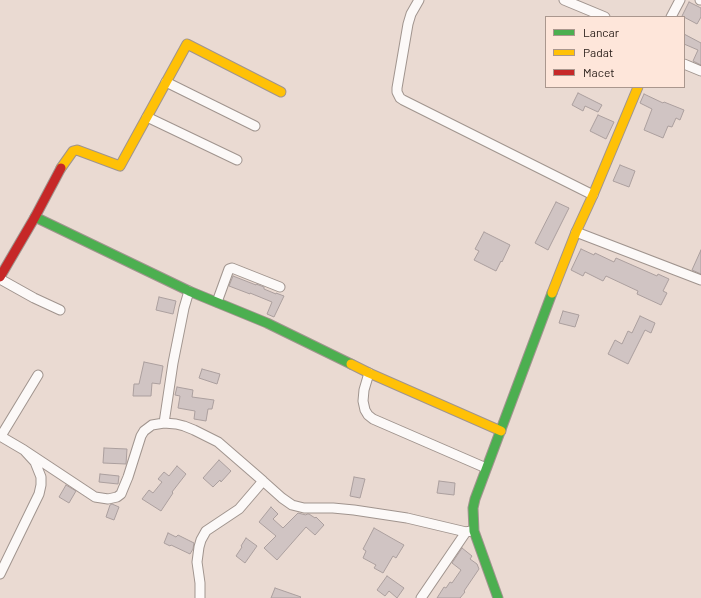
<!DOCTYPE html>
<style>
body{margin:0}
#map{position:relative;width:701px;height:598px;overflow:hidden;background:#eadad2;font-family:Barlow,sans-serif}
canvas{display:block}
.legend{position:absolute;left:545px;top:16px;width:140px;height:72px;box-sizing:border-box;background:#fee6da;border:1px solid #aa978e;margin:0;padding:5px 7px;list-style:none;font-size:12px;color:#2b201b}
.legend li{display:flex;align-items:center;gap:8px;height:20px}
.legend b{width:20px;border:1px solid #aa978e}
</style>
<div id="map">
<canvas width="701" height="598"></canvas>
<ul class="legend">
<li><b style="height:5px;background:#4caf50"></b>Lancar</li>
<li><b style="height:5px;background:#ffc107"></b>Padat</li>
<li><b style="height:5px;background:#c62828"></b>Macet</li>
</ul>
</div>
<script>
const context = document.querySelector('canvas').getContext('2d');
context.lineJoin = 'round';
function fill(path, color) { context.fillStyle = color; context.fill(path, 'evenodd'); }
const shape = rows => new Path2D(rows.map(r => 'M' + r).join(''));
function stroke(path, color, width, dash) { context.strokeStyle = color; context.lineWidth = width; context.lineCap = dash ? 'butt' : 'round'; context.setLineDash(dash || []); context.stroke(path); }
const building = shape([
 [689,2,701,8,701,17,697,24,682,16,689,2],
 [684,34,701,43,701,65,693,61,698,50,684,44,684,34],
 [578,93,602,105,598,112,585,106,583,111,572,105,578,93],
 [644,94,663,103,664,102,684,110,680,120,676,118,672,127,668,126,663,138,644,130,652,109,640,103,644,94],
 [598,115,614,122,606,139,590,131,598,115],
 [620,165,635,171,629,187,613,181,620,165],
 [556,202,569,208,548,250,535,243,556,202],
 [484,232,510,245,502,262,501,261,496,271,474,260,479,251,475,249,484,232],
 [581,249,594,255,595,253,614,262,616,258,657,276,658,274,669,279,663,291,667,293,661,305,637,294,638,291,606,276,603,281,585,272,583,276,571,270,581,249],
 [701,250,701,274,692,270,701,250],
 [233,276,256,285,256,284,264,287,264,289,276,294,276,293,284,296,274,317,267,314,272,302,250,293,250,294,229,286,233,276],
 [159,297,176,301,173,314,156,310,159,297],
 [563,311,579,315,575,327,559,323,563,311],
 [640,316,655,323,651,333,645,330,628,364,608,354,615,340,622,344,628,331,632,333,640,316],
 [144,362,163,366,160,384,152,383,151,396,133,396,134,384,139,384,144,362],
 [202,369,220,374,217,384,199,378,202,369],
 [177,387,193,390,192,397,214,400,212,409,208,409,206,421,194,419,195,411,178,408,180,396,175,395,177,387],
 [104,448,127,449,126,464,103,463,104,448],
 [219,460,231,471,221,482,220,480,213,487,203,478,219,460],
 [177,466,186,474,172,492,173,493,161,511,142,499,149,490,153,493,162,482,158,479,164,472,169,476,177,466],
 [100,474,119,476,118,484,99,482,100,474],
 [354,477,365,479,360,498,350,496,354,477],
 [439,481,455,483,454,495,437,493,439,481],
 [66,485,76,491,69,503,59,497,66,485],
 [112,504,119,507,114,520,106,517,110,505,112,504],
 [271,507,278,514,273,519,283,528,298,513,306,515,307,514,309,514,315,518,316,517,324,525,315,535,306,527,277,560,264,548,276,536,259,522,271,507],
 [374,528,395,540,404,545,396,558,393,556,383,573,374,568,376,565,363,558,366,551,363,549,374,528],
 [168,533,176,537,178,535,194,543,193,549,190,554,171,545,170,546,164,543,168,533],
 [246,538,257,546,245,563,236,556,242,547,241,546,246,538],
 [462,548,472,556,470,559,477,564,479,569,464,591,465,592,460,598,437,598,444,587,446,588,450,582,452,583,461,570,452,563,462,548],
 [387,576,404,588,397,598,389,591,385,596,377,590,387,576],
 [275,588,301,597,300,598,271,598,275,588]
]);
fill(building, '#d0c4c3');
stroke(building, '#ab9f9e', 1);
const street = shape([
 [419,0,411,14,408,24,397,88,397,92,400,98,403,100,593,195],
 [564,0,605,17],
 [700,0,701,0],
 [671,17,680,0],
 [684,64,701,71],
 [166,82,255,126],
 [147,117,237,160],
 [576,232,701,280],
 [0,279,34,298,60,310],
 [217,302,229,269,232,268,280,287],
 [369,373,364,390,363,401,365,410,368,415,373,419,486,468],
 [164,423,173,363,184,308,189,291],
 [0,436,24,450,35,462,41,477,41,485,39,494,0,574],
 [1,436,38,375],
 [24,450,95,497,108,499,117,497,121,494,123,489,128,477,141,436,144,431,152,425,164,423,176,424,184,426,194,430,218,442,263,481],
 [200,598,200,583,197,562,199,547,201,540,206,531,239,509,263,481,282,498,292,505,304,508,333,508,354,510,407,518,466,532],
 [421,598,466,532,471,531]
]);
const fast = shape([
 [35,217,189,291,267,323,351,364],
 [498,598,474,531,473,508,475,499,552,293]
]);
const slow = shape([
 [61,168,73,151,77,150,120,166,187,44,281,92],
 [552,293,576,232,593,195,638,87],
 [351,364,369,373,501,431]
]);
const jam = shape([
 [0,277,35,217,61,168]
]);
stroke(street, '#a0948e', 11);
stroke(fast, '#a0948e', 11);
stroke(slow, '#a0948e', 11);
stroke(jam, '#a0948e', 11);
stroke(street, '#fcf9f8', 9);
stroke(fast, '#4caf50', 9);
stroke(slow, '#ffc107', 9);
stroke(jam, '#c62828', 9);
</script>
